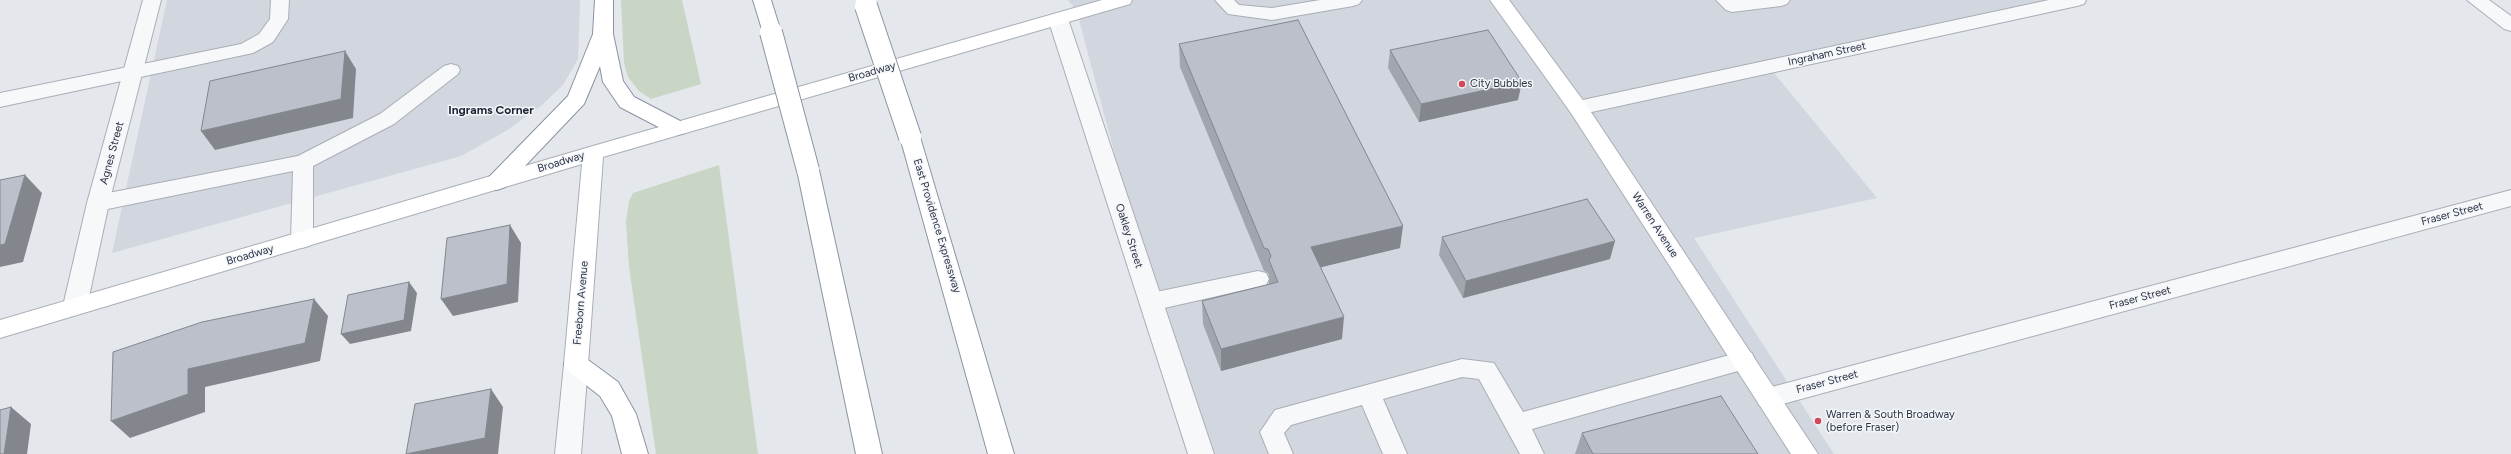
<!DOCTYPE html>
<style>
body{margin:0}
canvas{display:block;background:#e4e7ec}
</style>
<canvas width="2511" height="454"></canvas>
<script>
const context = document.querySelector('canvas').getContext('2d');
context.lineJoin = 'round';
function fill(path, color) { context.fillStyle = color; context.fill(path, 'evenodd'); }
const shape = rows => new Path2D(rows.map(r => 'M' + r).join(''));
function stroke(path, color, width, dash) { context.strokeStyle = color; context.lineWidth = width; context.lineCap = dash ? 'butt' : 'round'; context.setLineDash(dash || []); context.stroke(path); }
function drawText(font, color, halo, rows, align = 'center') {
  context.font = font + ' Figtree,sans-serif'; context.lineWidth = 3; context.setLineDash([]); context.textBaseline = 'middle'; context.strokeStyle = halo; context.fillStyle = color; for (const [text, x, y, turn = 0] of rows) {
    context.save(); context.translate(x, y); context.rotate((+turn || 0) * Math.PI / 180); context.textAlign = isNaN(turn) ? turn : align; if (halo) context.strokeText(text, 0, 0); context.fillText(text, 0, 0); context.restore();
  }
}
fill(shape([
 [167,0,580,0,578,59,563,85,542,105,506,131,461,156,112,253],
 [1068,0,2086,0,1765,62,1877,198,1694,238,1834,454,1210,454,1120,174,1077,12]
]), '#d2d6de');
fill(shape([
 [621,0,682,0,701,84,651,99,639,91,628,77,624,63],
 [719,165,758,454,656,454,629,267,626,222,629,201,633,193]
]), '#c9d6c5');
const lane = shape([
 [271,0,289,0,288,19,273,42,253,53,0,107,0,93,241,44,259,34,270,19,271,0],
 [1215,0,1234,0,1239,5,1272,8,1320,0,1362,0,1359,4,1353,6,1272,20,1228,14,1215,0],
 [1716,0,1790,0,1787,4,1781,6,1732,12,1726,10,1716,0],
 [451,64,458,66,460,70,458,74,394,124,313,166,313,240,309,246,302,248,295,246,291,240,293,171,98,211,91,208,88,203,91,198,98,195,298,156,380,114,444,66,451,64],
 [1258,271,1266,273,1269,279,1266,285,1151,311,1143,308,1140,302,1143,296,1151,293,1258,271],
 [1744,351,1752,353,1755,360,1752,367,1532,429,1544,454,1520,454,1479,379,1462,377,1383,399,1407,454,1383,454,1362,405,1291,425,1284,433,1293,454,1269,454,1260,432,1275,410,1462,359,1494,363,1523,412,1744,351]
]);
const street = shape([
 [143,0,161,0,109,203,87,306,83,312,75,315,67,312,63,306,87,203,143,0],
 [2049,0,2086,0,2084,4,2077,6,1578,115,1571,113,1568,108,1571,103,1578,101,2049,0],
 [2467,0,2489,0,2511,16,2511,31,2504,29,2467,0],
 [1058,13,1065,15,1068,19,1214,454,1188,454,1048,19,1051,15,1058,13],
 [2511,190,2511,206,1768,408,1759,405,1756,398,1759,391,1768,388,2511,190],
 [576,354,584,357,588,364,581,454,555,454,564,364,568,357,576,354]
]);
const secondary = shape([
 [1102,0,1132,0,1130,4,603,157,588,364,584,371,576,374,568,371,564,364,582,164,0,338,0,320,593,146,1102,0],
 [1490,0,1509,0,1585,103,1818,454,1791,454,1571,113,1490,0]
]);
const highway = shape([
 [595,0,613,0,613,34,623,81,634,97,684,123,687,128,684,133,677,135,670,133,620,107,603,82,600,66,584,104,505,187,497,190,489,187,486,182,489,177,568,96,593,34,595,0],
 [753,0,771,0,781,32,778,36,771,38,764,36,753,0],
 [910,130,917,132,920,137,1014,454,988,454,900,137,903,132,910,130],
 [808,162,815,165,819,170,882,454,856,454,797,170,801,165,808,162],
 [576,354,584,357,618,382,636,414,648,454,622,454,612,416,600,396,568,371,564,364,568,357,576,354]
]);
stroke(lane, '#a9aeb7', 2);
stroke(street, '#a9aeb7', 2);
stroke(secondary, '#a9aeb7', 2);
stroke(highway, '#8b94a3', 2);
fill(lane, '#f7f8fa');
fill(street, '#f7f8fa');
fill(secondary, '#fff');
fill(highway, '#fff');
const highwayBridge = shape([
 [866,6,910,137],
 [771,32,808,170]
]);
stroke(highwayBridge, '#8b94a3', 24, []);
stroke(highwayBridge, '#fff', 22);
fill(shape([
 [1179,44,1400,248,1320,267,1342,339,1221,371,1203,324,1202,301,1269,285,1269,275,1267,272,1264,271,1180,67],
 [1390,50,1518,100,1419,122,1388,68],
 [1442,237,1610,259,1463,298,1439,255],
 [1582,433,1758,454,1575,454]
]), '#a1a5ae');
fill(shape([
 [345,51,356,69,353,118,215,150,201,131],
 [1522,82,1518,100,1419,122,1421,104],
 [25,175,42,193,23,262,0,267,0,245],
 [510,225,521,243,518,302,453,316,441,299],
 [1403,226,1400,248,1310,270,1311,247],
 [1615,241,1610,259,1463,298,1466,281],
 [409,282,417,293,411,331,350,344,341,334],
 [314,299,328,316,320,361,205,387,205,412,130,438,111,421,188,369],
 [1344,317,1342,339,1221,371,1221,349],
 [491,389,503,407,498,454,406,454],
 [11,407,31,424,27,454,4,454]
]), '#83868d');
const building = shape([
 [1298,20,1403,226,1311,247,1344,317,1221,349,1202,301,1278,282,1269,260,1271,256,1268,249,1264,248,1179,44,1298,20],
 [1488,30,1522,82,1421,104,1390,50,1488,30],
 [345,51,341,99,201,131,210,81,345,51],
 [25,175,5,244,0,245,0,180,25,175],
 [1587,199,1615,241,1466,281,1442,237,1587,199],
 [510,225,507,284,441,299,447,238,510,225],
 [409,282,404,320,341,334,348,295,409,282],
 [314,299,305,343,188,369,188,394,111,421,113,352,202,322,314,299],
 [491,389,485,438,406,454,415,404,491,389],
 [1721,396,1758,454,1593,454,1582,433,1721,396],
 [11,407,4,454,0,454,0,410,11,407]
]);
fill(building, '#bbc0ca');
stroke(building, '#83868d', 1);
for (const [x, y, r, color] of [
 [1462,84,4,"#d1495b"],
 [1818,421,4,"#d1495b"]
]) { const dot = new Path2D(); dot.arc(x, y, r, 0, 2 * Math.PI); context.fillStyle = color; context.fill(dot); stroke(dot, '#f4f6f9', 1.5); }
drawText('11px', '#2b3445', '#f4f6f9', [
 ["Ingraham Street",1827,54,-12],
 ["Broadway",872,72,-16],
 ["Agnes Street",112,153,-75],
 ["Broadway",561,162,-17],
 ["Fraser Street",2452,214,-15],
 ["Warren Avenue",1655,225,57],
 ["East Providence Expressway",937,226,73],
 ["Oakley Street",1129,236,72],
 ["Broadway",250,255,-16],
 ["Fraser Street",2140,298,-15],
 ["Freeborn Avenue",581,303,-85],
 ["Fraser Street",1827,382,-15]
]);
drawText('11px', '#2b3445', '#f4f6f9', [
 ["City Bubbles",1470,84],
 ["Warren & South Broadway",1826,415],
 ["(before Fraser)",1826,428]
], 'left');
drawText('bold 12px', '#1d2536', '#f4f6f9', [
 ["Ingrams Corner",491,110]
]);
</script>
